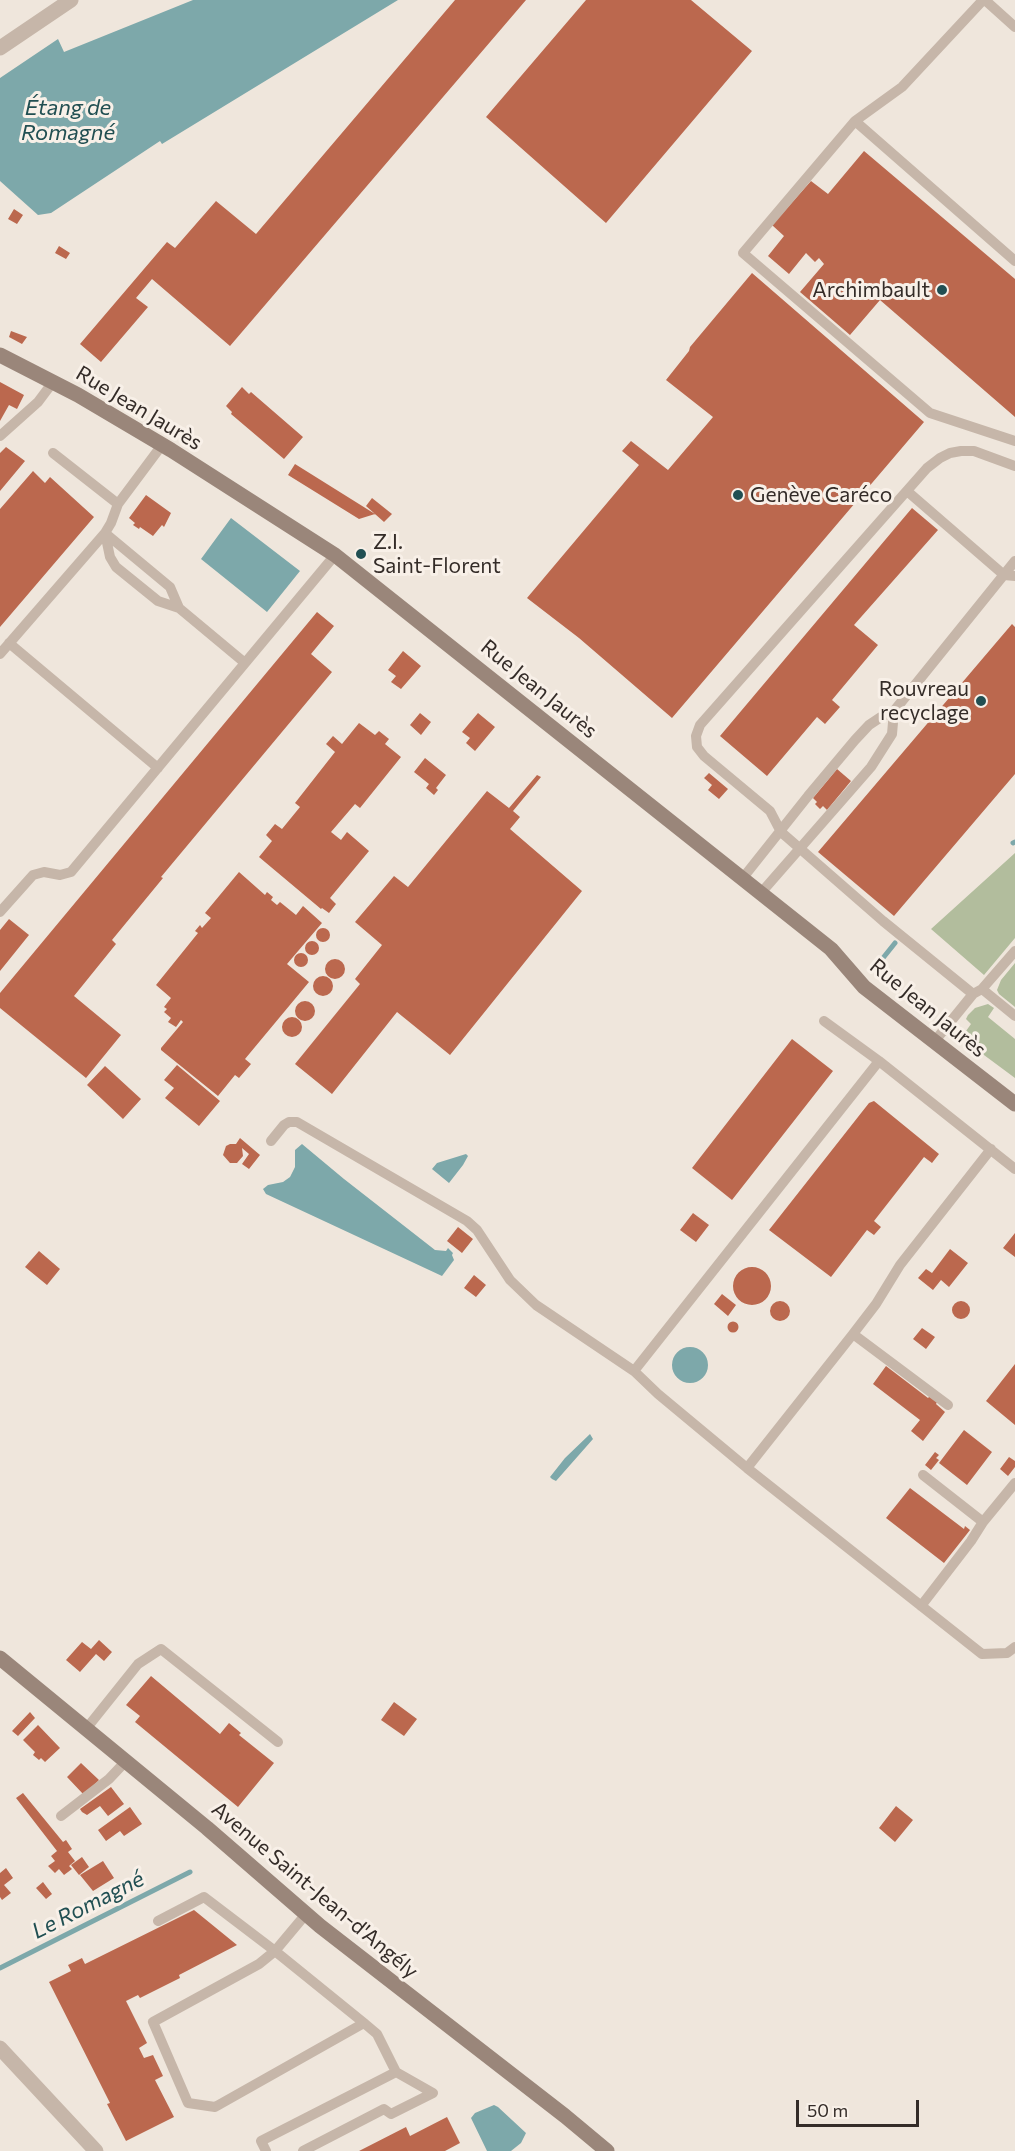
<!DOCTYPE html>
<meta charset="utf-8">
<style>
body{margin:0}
#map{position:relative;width:1015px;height:2151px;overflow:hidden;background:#efe6dc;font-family:Commissioner,sans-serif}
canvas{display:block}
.scale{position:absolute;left:796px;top:2100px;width:123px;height:27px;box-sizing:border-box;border:3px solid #342c28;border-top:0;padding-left:8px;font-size:18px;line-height:21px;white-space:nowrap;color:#342c28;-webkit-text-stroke:4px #f8f0e8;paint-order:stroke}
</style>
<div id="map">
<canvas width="1015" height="2151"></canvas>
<div class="scale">50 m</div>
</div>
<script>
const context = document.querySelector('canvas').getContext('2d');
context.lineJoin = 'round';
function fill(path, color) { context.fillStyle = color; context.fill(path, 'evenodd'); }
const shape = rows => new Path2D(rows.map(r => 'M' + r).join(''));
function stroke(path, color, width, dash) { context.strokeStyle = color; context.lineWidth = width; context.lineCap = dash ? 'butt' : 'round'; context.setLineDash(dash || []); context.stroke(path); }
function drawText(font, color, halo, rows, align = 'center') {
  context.font = font + ' Commissioner,sans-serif'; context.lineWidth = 6; context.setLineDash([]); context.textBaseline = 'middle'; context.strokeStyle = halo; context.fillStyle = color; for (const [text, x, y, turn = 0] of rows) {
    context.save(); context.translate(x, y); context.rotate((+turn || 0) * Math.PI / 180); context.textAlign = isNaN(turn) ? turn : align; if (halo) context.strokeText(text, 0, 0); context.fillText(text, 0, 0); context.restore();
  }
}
fill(shape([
 [1015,853,1015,938,984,975,931,929],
 [1015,963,1015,1007,999,994,997,990,1001,980],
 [988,1004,994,1008,988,1017,1015,1039,1015,1078,961,1038,971,1024,966,1019,968,1015,975,1008]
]), '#b2bd9d');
fill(shape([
 [193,0,398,0,162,144,160,141,51,213,38,215,0,181,0,78,58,39,64,52],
 [231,518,300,571,267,612,201,559],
 [302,1144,344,1179,435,1250,446,1251,448,1248,453,1253,452,1255,454,1260,442,1276,266,1194,263,1189,268,1185,283,1182,290,1177,295,1167,295,1150],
 [466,1154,468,1156,463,1165,449,1183,432,1169,437,1163],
 '672 1365a18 18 0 1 1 36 0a18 18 0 1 1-36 0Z',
 [590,1434,593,1439,556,1481,552,1479,550,1477,565,1458],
 [494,2105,498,2107,526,2133,521,2143,511,2151,487,2151,471,2118,475,2113]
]), '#7da8aa');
stroke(shape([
 [1013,843,1015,842],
 [875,968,895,943],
 [0,1968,190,1872]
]), '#7da8aa', 5);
fill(shape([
 [455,0,526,0,230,346,152,279,136,298,148,307,101,362,80,344,167,242,175,248,216,201,256,234],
 [586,0,691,0,752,51,606,223,486,117],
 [864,151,1015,279,1015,417,880,300,850,335,800,292,824,264,819,258,815,262,806,253,789,274,768,256,784,236,772,225,811,181,828,194],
 [14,209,23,215,17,224,8,219],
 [59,246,70,253,66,259,55,253],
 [752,273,924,422,672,718,579,638,527,598,639,465,622,451,631,441,668,470,713,417,666,380,689,351,690,347],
 [11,331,27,337,22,344,9,337],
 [0,382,24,395,17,409,9,405,0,421],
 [242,387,249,394,251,392,303,437,284,459,231,414,232,412,226,406],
 [6,447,25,461,0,491,0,453],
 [295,464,375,514,359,519,288,475],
 [33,471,45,483,50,477,94,517,0,627,0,509],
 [146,495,171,513,164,527,162,525,153,536,140,527,139,529,133,525,135,523,129,518],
 [372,498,392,514,384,522,366,506],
 [912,508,938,530,854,625,878,645,832,700,840,707,825,724,817,717,767,776,720,736],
 [317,612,334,626,311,654,332,672,161,877,163,878,112,940,116,944,74,996,121,1035,86,1078,0,1008,0,993],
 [1012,624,1015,627,1015,774,894,916,818,852],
 [403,651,421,666,401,689,391,682,396,676,388,670],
 [420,713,431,722,421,735,410,725],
 [478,713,495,727,475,751,466,743,470,738,462,732],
 [359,723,375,735,379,731,389,739,385,744,401,757,360,808,355,804,331,832,341,840,347,832,369,851,330,898,336,904,329,913,322,908,321,909,259,857,272,841,266,835,275,824,282,829,300,807,295,803,335,752,326,744,333,736,342,744],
 [425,758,446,775,436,788,438,790,434,795,426,788,429,784,414,772],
 [837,769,851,781,827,810,823,806,820,809,815,804,817,802,813,798],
 [709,773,728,789,719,799,708,790,712,785,704,778],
 [537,775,541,777,513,811,520,817,510,829,582,891,450,1055,397,1012,332,1094,295,1064,360,984,355,979,382,945,355,922,394,876,408,887,487,791,509,808],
 [239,872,265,895,267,892,273,897,271,900,277,905,280,902,296,915,303,906,322,923,287,964,309,982,245,1059,251,1064,239,1078,235,1075,218,1096,161,1050,161,1048,183,1022,181,1020,176,1027,168,1022,171,1018,164,1012,167,1009,164,1007,171,998,156,985,198,933,195,931,200,925,202,928,211,918,205,913],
 [9,919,29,935,0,971,0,930],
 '316 935a7 7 0 1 1 14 0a7 7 0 1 1-14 0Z',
 '305 948a7 7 0 1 1 14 0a7 7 0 1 1-14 0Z',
 '294 960a7 7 0 1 1 14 0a7 7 0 1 1-14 0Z',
 '325 969a10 10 0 1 1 20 0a10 10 0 1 1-20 0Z',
 '313 986a10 10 0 1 1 20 0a10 10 0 1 1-20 0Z',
 '295 1011a10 10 0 1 1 20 0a10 10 0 1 1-20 0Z',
 '282 1027a10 10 0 1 1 20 0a10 10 0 1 1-20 0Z',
 [792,1039,833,1071,732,1200,692,1168],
 [177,1065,220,1101,199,1126,165,1098,174,1088,164,1080],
 [105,1066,141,1099,123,1119,87,1085],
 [874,1101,939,1154,932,1163,924,1157,874,1221,881,1227,874,1235,867,1230,831,1277,769,1230,869,1103],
 [240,1138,260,1155,249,1169,242,1164,249,1154,242,1148,243,1156,237,1163,230,1163,223,1155,226,1146,230,1144,236,1144],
 [693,1213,709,1225,696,1242,680,1230],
 [458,1227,473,1239,462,1253,447,1241],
 [1015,1233,1015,1257,1003,1248],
 [950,1249,968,1263,949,1287,941,1280,933,1290,918,1278,926,1269,932,1273],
 [39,1251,60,1269,47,1285,25,1267],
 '733 1286a19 19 0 1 1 38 0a19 19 0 1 1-38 0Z',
 [474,1275,486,1285,476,1297,464,1288],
 [722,1294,736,1305,728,1316,714,1304],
 '952 1310a9 9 0 1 1 18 0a9 9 0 1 1-18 0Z',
 '770 1311a10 10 0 1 1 20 0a10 10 0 1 1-20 0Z',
 '727.5 1327a5.5 5.5 0 1 1 11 0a5.5 5.5 0 1 1-11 0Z',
 [922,1328,935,1337,926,1349,913,1339],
 [1015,1364,1015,1425,986,1401],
 [886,1366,928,1398,930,1396,937,1402,936,1404,945,1412,923,1441,911,1431,920,1420,873,1384],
 [964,1430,992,1452,967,1485,939,1463],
 [935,1452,939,1455,936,1458,939,1460,931,1470,925,1465],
 [1009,1457,1015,1461,1015,1467,1008,1476,1000,1469],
 [910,1488,964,1529,965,1526,970,1530,944,1563,886,1518],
 [99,1640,112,1652,104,1661,96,1654,80,1672,66,1660,82,1642,91,1649],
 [151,1676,220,1734,229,1723,241,1733,239,1735,274,1763,238,1807,135,1722,140,1716,126,1705],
 [394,1702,417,1719,404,1736,381,1720],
 [30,1712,35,1718,18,1736,12,1731],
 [38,1725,60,1748,45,1762,41,1758,39,1760,33,1755,35,1752,23,1740],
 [81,1763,99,1780,84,1795,67,1777],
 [111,1787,124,1804,108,1816,100,1806,87,1815,82,1812,80,1809],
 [23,1793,63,1842,66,1840,72,1849,68,1852,75,1861,69,1866,72,1869,64,1875,59,1869,55,1873,48,1866,55,1861,51,1856,57,1851,16,1798],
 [896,1806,913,1820,895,1842,879,1828],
 [130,1807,142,1824,124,1836,120,1831,106,1841,98,1830],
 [82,1857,89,1867,79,1875,71,1865],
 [103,1861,114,1878,93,1891,80,1875],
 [6,1868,13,1878,4,1885,11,1893,2,1900,0,1897,0,1873],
 [43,1882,52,1894,46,1899,36,1888],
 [194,1910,237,1945,179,1975,180,1978,140,1998,138,1995,126,2001,147,2043,139,2048,144,2058,153,2055,163,2076,155,2080,174,2117,126,2141,107,2104,110,2103,49,1982,71,1971,68,1965,82,1958,85,1964],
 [447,2117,460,2143,445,2151,359,2151,406,2127,410,2136]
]), '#bb684e');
stroke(shape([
 [983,0,902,87,855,121,743,253,930,413,1015,441],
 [985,0,1015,27],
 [855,121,1015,261],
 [0,436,38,402,53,382],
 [53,453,118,504],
 [1015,466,974,451,961,451,950,453,940,458,927,468,700,725,696,736,697,747,704,756,770,811,781,832,883,921,973,994,982,989,1015,951],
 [907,491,1004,575,1015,576],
 [105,533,170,587,179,608,158,601,116,567,110,557,105,533],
 [179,608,245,663],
 [9,643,158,768],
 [0,654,105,533,111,523,118,504,162,445],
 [742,879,808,796,855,740,869,725,881,717,894,711,1015,561],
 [760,894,871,767,892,734,894,711],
 [0,912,33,875,44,872,60,875,71,872,335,555],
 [982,989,1015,1016],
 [824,1021,879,1061,1015,1169],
 [934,1042,973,994],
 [271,1141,284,1125,289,1122,297,1122,467,1221,477,1230,510,1280,536,1305,634,1371,658,1394,747,1468,982,1654,1007,1653,1015,1647],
 [853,1334,876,1304,900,1265,991,1149],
 [634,1371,879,1061],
 [747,1468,853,1334,948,1405],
 [923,1475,983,1522],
 [921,1606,971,1541,983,1522,1015,1483],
 [86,1729,138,1664,161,1649,278,1742],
 [61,1816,109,1779,126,1761],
 [158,1921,204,1897,275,1951,306,1914],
 [266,2151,261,2141,396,2072,377,2034,364,2023,275,1951,259,1964,153,2022,188,2103,215,2107,364,2023],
 [303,2151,384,2109,391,2114,433,2093,396,2072]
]), '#c6b6a9', 10);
stroke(shape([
 [0,48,71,0],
 [0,2048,96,2151]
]), '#c6b6a9', 15);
stroke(shape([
 [0,355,78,395,171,450,335,555,831,949,864,987,1015,1104],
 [0,1658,207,1828,320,1926,565,2116,607,2151]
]), '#9a867a', 15);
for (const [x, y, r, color] of [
 [942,290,6,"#214f52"],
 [738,495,6,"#214f52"],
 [361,554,6,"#214f52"],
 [981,701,6,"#214f52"]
]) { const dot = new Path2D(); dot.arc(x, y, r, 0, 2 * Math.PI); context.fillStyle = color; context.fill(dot); stroke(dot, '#f8f0e8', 2); }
drawText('21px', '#342c28', '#f8f0e8', [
 ["Archimbault",930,290],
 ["Genève Caréco",750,495,"left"],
 ["Z.I.",373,542,"left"],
 ["Saint-Florent",373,566,"left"],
 ["Rouvreau",969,689],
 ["recyclage",969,713]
], 'right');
drawText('21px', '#342c28', '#f8f0e8', [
 ["Rue Jean Jaurès",139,408,31],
 ["Rue Jean Jaurès",539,689,39],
 ["Rue Jean Jaurès",928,1008,39],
 ["Avenue Saint-Jean-d'Angély",315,1890,40]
]);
drawText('italic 22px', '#214f52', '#f8f0e8', [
 ["Étang de",68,108],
 ["Romagné",68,133],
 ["Le Romagné",88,1905,-27]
]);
</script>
